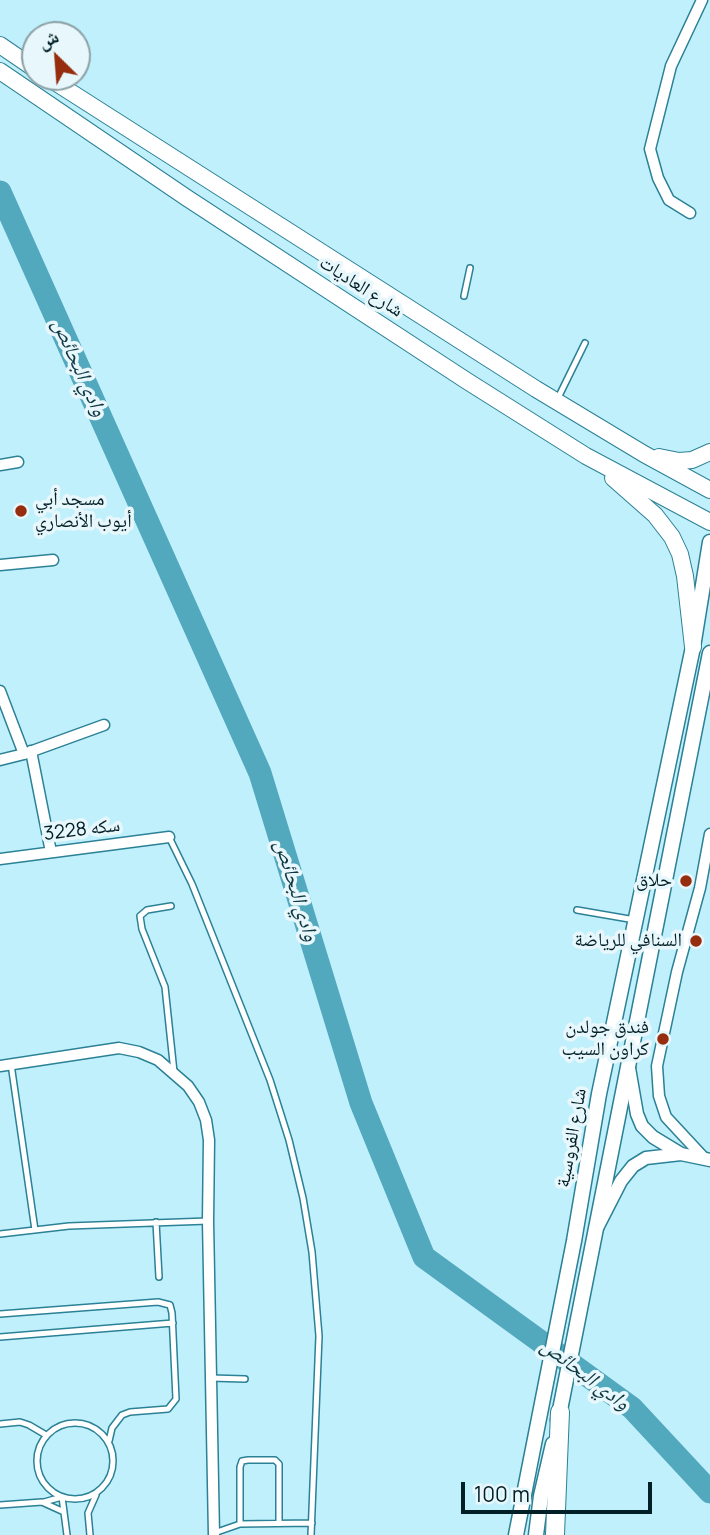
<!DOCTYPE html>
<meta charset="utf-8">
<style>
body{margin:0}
#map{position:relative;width:710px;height:1535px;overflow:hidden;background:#c1f0fd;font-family:Manrope,"Noto Naskh Arabic",sans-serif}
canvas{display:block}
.north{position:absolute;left:21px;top:21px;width:70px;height:70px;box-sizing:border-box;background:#e8f7fb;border:2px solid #8ba1a6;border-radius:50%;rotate:335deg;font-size:19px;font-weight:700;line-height:28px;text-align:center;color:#001f26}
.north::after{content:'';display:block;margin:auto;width:24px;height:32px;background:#952d0e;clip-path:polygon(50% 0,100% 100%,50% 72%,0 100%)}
.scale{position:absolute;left:461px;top:1482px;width:191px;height:32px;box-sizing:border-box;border:4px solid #001f26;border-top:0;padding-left:9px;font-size:21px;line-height:24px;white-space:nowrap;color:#001f26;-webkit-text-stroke:5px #e8f7fb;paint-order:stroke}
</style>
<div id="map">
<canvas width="710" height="1535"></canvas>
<div class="north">ش</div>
<div class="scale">100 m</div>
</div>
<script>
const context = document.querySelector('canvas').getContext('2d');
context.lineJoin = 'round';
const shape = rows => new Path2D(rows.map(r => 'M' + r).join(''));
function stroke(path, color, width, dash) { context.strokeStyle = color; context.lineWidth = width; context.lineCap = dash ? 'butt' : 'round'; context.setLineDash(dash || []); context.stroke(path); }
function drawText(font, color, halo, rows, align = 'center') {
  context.font = font + ' Manrope,"Noto Naskh Arabic",sans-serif'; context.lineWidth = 7; context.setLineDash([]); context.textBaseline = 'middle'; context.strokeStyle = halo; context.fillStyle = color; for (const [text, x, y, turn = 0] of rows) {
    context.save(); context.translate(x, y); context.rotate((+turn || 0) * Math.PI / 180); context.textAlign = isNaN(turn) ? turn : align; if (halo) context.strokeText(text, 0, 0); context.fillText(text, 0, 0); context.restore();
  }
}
stroke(shape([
 [0,192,260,773,361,1103,424,1257,632,1408,710,1492]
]), '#52a8bd', 23);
const service = shape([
 [464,296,470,268],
 [558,398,585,343],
 [169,837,192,884,270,1080,289,1140,303,1198,312,1252,319,1336,311,1535],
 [171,906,147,910,140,916,142,929,165,987,174,1072],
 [577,910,635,920],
 [11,1064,35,1230],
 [156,1222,159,1277],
 [0,1234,69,1226,208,1221],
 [0,1314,158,1302,170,1305,172,1313,176,1399,168,1409,130,1412,122,1415,112,1428,109,1441],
 [0,1337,173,1323],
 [211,1378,245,1379],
 '37 1461a38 38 0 1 1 76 0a38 38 0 1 1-76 0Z',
 [0,1424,20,1422,29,1425,46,1435],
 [44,1502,62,1497,67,1535],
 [0,1505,42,1502,64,1512],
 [240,1524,240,1467,242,1461,248,1460,275,1460,279,1464,279,1523],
 [214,1533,240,1524,312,1523],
 [90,1535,88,1513,96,1495]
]);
const minor = shape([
 [690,213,669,200,658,178,650,149,671,66,702,0],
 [0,465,18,462],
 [0,565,53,560],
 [0,691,24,754],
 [31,751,51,852],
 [0,760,24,754,104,725],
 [0,859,169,837],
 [0,1066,119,1048,139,1052,158,1060,188,1086,199,1102,206,1120,209,1140,208,1221,214,1535],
 [705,1159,666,1117,659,1096,657,1066,677,972,700,888,710,834]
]);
const tertiary = shape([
 [629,1068,637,1114,642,1126,653,1137,681,1154],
 [598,1226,621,1181,633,1166,646,1158,681,1154,710,1160]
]);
const secondary = shape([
 [558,1420,710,653],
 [516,1535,574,1241,599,1094,693,647,710,542],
 [536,1535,541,1496,553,1444]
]);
const primary = shape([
 [0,45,35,69],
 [0,71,187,198,467,381,586,456,710,522],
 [47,77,536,389,644,454,710,490],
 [659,457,679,461,692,460,710,452],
 [613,478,655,515,672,537,680,554,685,576,693,647]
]);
const trunk = shape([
 [555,1535,560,1412]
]);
stroke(service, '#2b8195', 8);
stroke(minor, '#2b8195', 13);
stroke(tertiary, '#2b8195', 15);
stroke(secondary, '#2b8195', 17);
stroke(primary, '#2b8195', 18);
stroke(trunk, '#2b8195', 20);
stroke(service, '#fff', 5);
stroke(minor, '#fff', 10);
stroke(tertiary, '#fff', 12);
stroke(secondary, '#fff', 14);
stroke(primary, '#fff', 16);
stroke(trunk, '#fff', 18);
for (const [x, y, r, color] of [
 [21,511,7,"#952d0e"],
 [686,881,7,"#952d0e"],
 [696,941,7,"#952d0e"],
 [663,1039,7,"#952d0e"]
]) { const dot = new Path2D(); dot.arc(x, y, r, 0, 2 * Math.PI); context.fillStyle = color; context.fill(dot); stroke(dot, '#e8f7fb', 2.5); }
drawText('19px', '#001f26', '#e8f7fb', [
 ["شارع العاديات",361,287,33],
 ["سكه 3228",82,830,-7],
 ["شارع الفروسية",572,1138,-80]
]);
drawText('19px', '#001f26', '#e8f7fb', [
 ["مسجد أبي",35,500,"left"],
 ["أيوب الأنصاري",35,522,"left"],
 ["حلاق",672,881],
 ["السنافي للرياضة",682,941],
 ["فندق جولدن",649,1028],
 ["كراون السيب",649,1050]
], 'right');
drawText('italic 21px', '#0e3741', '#e8f7fb', [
 ["وادي البحائص",79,368,66],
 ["وادي البحائص",296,891,73],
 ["وادي البحائص",585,1375,37]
]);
</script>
